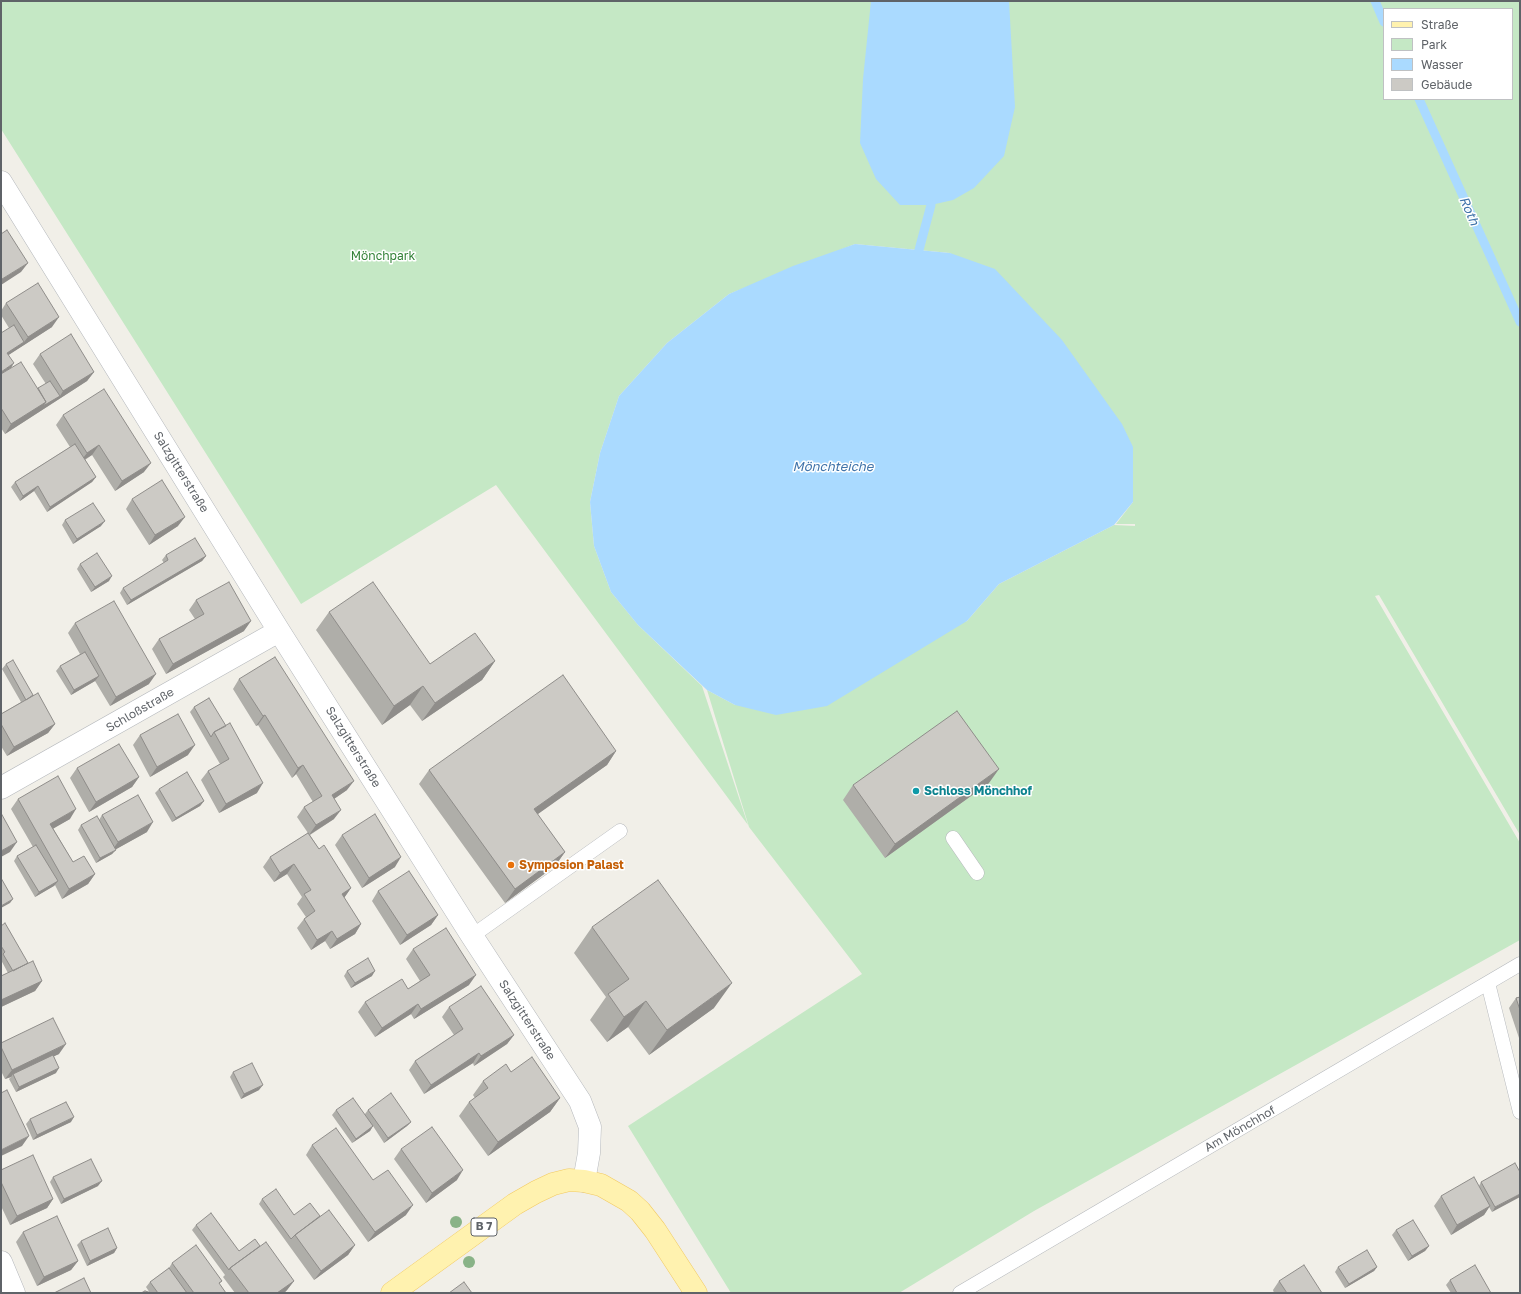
<!DOCTYPE html>
<meta charset="utf-8">
<style>
body{margin:0}
#map{position:relative;width:1521px;height:1294px;overflow:hidden;background:#f1efe8;font-family:"Golos Text",sans-serif}
canvas{display:block}
.frame{position:absolute;inset:0;border:2px solid #5f6368;pointer-events:none}
.legend{position:absolute;left:1383px;top:8px;width:130px;height:92px;box-sizing:border-box;background:#fff;border:1px solid #bfc1c3;margin:0;padding:5px 7px;list-style:none;font-size:12px;color:#5f6368}
.legend li{display:flex;align-items:center;gap:8px;height:20px}
.legend b{width:20px;border:1px solid #bfc1c3}
</style>
<div id="map">
<canvas width="1521" height="1294"></canvas>
<div class="frame"></div>
<ul class="legend">
<li><b style="height:5px;background:#fff2af"></b>Straße</li>
<li><b style="height:11px;background:#c5e8c5"></b>Park</li>
<li><b style="height:11px;background:#aadaff"></b>Wasser</li>
<li><b style="height:11px;background:#cccac5"></b>Gebäude</li>
</ul>
</div>
<script>
const context = document.querySelector('canvas').getContext('2d');
context.lineJoin = 'round';
function fill(path, color) { context.fillStyle = color; context.fill(path, 'evenodd'); }
const shape = rows => new Path2D(rows.map(r => 'M' + r).join(''));
function stroke(path, color, width, dash) { context.strokeStyle = color; context.lineWidth = width; context.lineCap = dash ? 'butt' : 'round'; context.setLineDash(dash || []); context.stroke(path); }
function drawText(font, color, halo, rows, align = 'center') {
  context.font = font + ' "Golos Text",sans-serif'; context.lineWidth = 3; context.setLineDash([]); context.textBaseline = 'middle'; context.strokeStyle = halo; context.fillStyle = color; for (const [text, x, y, turn = 0] of rows) {
    context.save(); context.translate(x, y); context.rotate((+turn || 0) * Math.PI / 180); context.textAlign = isNaN(turn) ? turn : align; if (halo) context.strokeText(text, 0, 0); context.fillText(text, 0, 0); context.restore();
  }
}
fill(shape([
 [1,1,1520,1,1520,835,1379,595,1375,596,1520,843,1520,940,1034,1211,899,1293,731,1293,628,1126,862,974,749,827,707,690,735,705,967,621,999,584,1114,525,1135,526,1135,524,1116,524,1133,502,950,253,855,244,729,294,667,343,619,396,600,453,590,502,594,546,611,592,638,625,702,686,748,825,496,485,301,604,1,129],
 [1384,9,1512,9,1512,99,1384,99]
]), '#c5e8c5');
fill(shape([
 [871,1,1009,1,1015,107,1004,156,974,188,953,200,931,205,900,205,876,179,860,143,863,79],
 [855,244,950,253,995,269,1062,340,1122,424,1133,447,1133,502,1114,525,999,584,967,621,827,706,776,715,735,705,707,690,638,625,611,592,594,546,590,502,600,453,619,396,667,343,729,294,793,266]
]), '#aadaff');
stroke(shape([
 [1375,1,1384,22],
 [1419,99,1520,322],
 [919,250,931,205]
]), '#aadaff', 9);
const service = shape([
 [953,838,977,873],
 [472,936,620,831],
 [1488,983,1520,1112],
 [960,1293,1520,964]
]);
const minor = shape([
 [1,182,279,631,472,936,580,1101,590,1127,589,1153,584,1181],
 [1,788,279,631],
 [1,1262,14,1293]
]);
const primary = shape([
 [392,1293,515,1204,536,1192,553,1184,569,1180,584,1181,601,1185,629,1201,640,1211,655,1230,696,1293]
]);
stroke(service, '#b5b8bc', 15);
stroke(minor, '#b5b8bc', 23);
stroke(primary, '#f2c960', 23);
stroke(service, '#fff', 14);
stroke(minor, '#fff', 22);
stroke(primary, '#fff2af', 22);
context.fillStyle = '#89b387';
for (const [x, y] of [
 [456,1222],
 [469,1262]
]) { context.beginPath(); context.arc(x, y, 6, 0, 2 * Math.PI); context.fill(); }
fill(shape([
 [6,303,52,327,8,355,9,328,1,315,1,311],
 [40,354,94,372,87,381,5,434,1,428,1,374,38,388,46,384,33,364],
 [63,415,144,472,115,491,92,455,85,460,96,477,92,482,47,512,34,491,20,501,11,487,15,482,70,447,56,425],
 [132,499,178,526,149,545,126,509],
 [65,520,101,526,73,544,62,525],
 [166,555,206,556,202,561,127,605,120,593,123,588,164,563,162,560],
 [80,564,109,581,91,592,77,569],
 [196,600,244,631,166,674,152,649,159,639,195,619,189,610],
 [329,612,430,664,495,661,482,680,422,721,410,705,382,725,316,630],
 [75,623,149,684,110,706,95,681,71,695,56,671,60,666,80,654,68,633],
 [6,664,33,695,55,724,48,733,7,756,1,746,1,714,21,702,2,669],
 [239,679,347,790,334,799,334,819,310,835,319,849,351,888,344,898,361,924,355,934,330,949,325,941,311,950,297,928,304,919,306,917,297,904,302,897,287,874,274,882,263,867,270,857,308,833,297,817,304,807,313,802,296,774,292,778,258,725,256,726,233,689],
 [209,698,257,793,219,813,201,780,208,771,220,764,190,712,194,707],
 [140,735,188,755,150,777,133,745],
 [616,751,607,765,537,814,565,852,555,866,505,903,419,784,429,770],
 [77,768,139,777,132,787,89,812,70,778],
 [989,783,885,858,843,800,853,785],
 [159,789,204,801,200,806,172,822,155,793],
 [18,799,70,819,53,828,73,862,95,874,88,884,62,899,55,885,35,897,14,861,17,856,33,847,11,809],
 [102,815,147,832,116,849,112,854,96,863,78,830,81,825,99,820],
 [342,835,395,867,362,888,335,845],
 [378,891,438,915,431,925,400,945,372,901],
 [1,926,28,963,42,981,35,991,1,1007,1,976,8,973,1,960],
 [592,927,714,1008,649,1055,628,1027,607,1042,590,1020,606,997,574,953],
 [413,949,469,985,414,1019,411,1014,375,1037,358,1012,365,1002,408,989,420,981,406,959],
 [347,971,372,976,351,988,344,976],
 [1520,997,1520,1041,1509,1008,1516,998],
 [449,1007,514,1035,507,1044,474,1066,473,1063,424,1094,409,1070,415,1061,454,1035,442,1017],
 [1,1043,59,1054,54,1056,56,1073,16,1092,9,1079,11,1077,5,1079,1,1071],
 [233,1072,259,1090,241,1099,230,1077],
 [511,1072,560,1098,550,1112,488,1156,459,1116,469,1102,475,1098,473,1095,483,1081],
 [336,1110,365,1114,368,1110,411,1122,407,1126,384,1143,373,1126,370,1131,352,1143,332,1115],
 [30,1119,71,1122,33,1140,26,1124],
 [312,1145,406,1215,368,1242,306,1155],
 [401,1149,457,1180,426,1203,394,1159],
 [1,1170,53,1199,47,1208,10,1225,1,1206],
 [1520,1172,1492,1212,1489,1207,1484,1215,1451,1235,1434,1206,1441,1196,1479,1186,1481,1182],
 [53,1177,98,1186,61,1204,50,1182],
 [262,1199,294,1215,320,1216,355,1245,348,1255,314,1280,259,1204],
 [196,1225,239,1251,260,1246,294,1281,287,1290,284,1293,235,1293,223,1277,225,1275,192,1230],
 [1396,1230,1429,1246,1425,1251,1408,1261,1392,1235],
 [23,1232,78,1261,71,1270,37,1286,16,1242],
 [81,1241,117,1248,114,1253,87,1266,77,1245],
 [172,1263,222,1281,219,1284,226,1293,141,1293,150,1293,146,1287,150,1282,169,1268],
 [1338,1267,1377,1267,1374,1271,1345,1288,1335,1272],
 [1450,1280,1491,1293,1451,1293,1446,1285],
 [1279,1281,1322,1293,1274,1293,1273,1290]
]), '#afaea9');
fill(shape([
 [28,263,21,272,1,285,1,281,2,279],
 [59,317,52,327,4,358,7,353,24,342,28,337],
 [14,363,11,368,1,374,1,372],
 [94,372,87,381,5,434,11,424,46,402,60,396,63,391],
 [99,445,92,455,80,462,87,453],
 [151,463,144,472,115,491,122,481],
 [96,477,92,482,47,512,50,507],
 [38,486,34,491,20,501,23,496],
 [185,517,178,526,149,545,155,535],
 [105,521,101,526,73,544,77,539],
 [206,556,202,561,127,605,131,600],
 [112,576,109,581,91,592,95,587],
 [251,621,244,631,166,674,173,664],
 [495,661,482,680,422,721,435,703],
 [156,674,149,684,110,706,116,697],
 [99,676,95,681,71,695,74,690],
 [423,686,410,705,382,725,394,706],
 [265,715,258,725,256,726,263,716],
 [55,724,48,733,7,756,14,747],
 [195,745,188,755,150,777,157,767],
 [616,751,607,765,524,824,534,809],
 [303,765,296,774,292,778,298,768],
 [999,769,989,783,885,858,895,844],
 [139,777,132,787,89,812,96,802],
 [354,781,347,790,325,805,332,795],
 [263,783,257,793,219,813,226,804],
 [204,801,200,806,172,822,176,818],
 [76,809,70,819,44,834,50,824],
 [341,810,334,819,309,835,316,825],
 [153,822,147,832,111,852,118,842],
 [17,842,10,852,1,857,1,851],
 [116,850,112,854,96,863,100,858],
 [565,852,555,866,505,903,515,889],
 [401,857,395,867,362,888,369,878],
 [294,864,287,874,274,882,280,873],
 [95,874,88,884,62,899,69,889],
 [58,881,54,886,35,897,39,892],
 [351,888,344,898,342,894],
 [13,899,10,903,1,908,1,906],
 [438,915,431,925,400,945,407,935],
 [361,924,355,934,330,949,337,939],
 [332,931,325,941,311,950,317,940],
 [375,971,372,976,351,988,355,983],
 [476,975,469,985,414,1019,421,1009],
 [42,981,35,991,1,1007,1,1000],
 [732,983,714,1008,649,1055,667,1030],
 [646,1001,628,1027,607,1042,624,1017],
 [418,1004,411,1014,375,1037,382,1028],
 [514,1035,507,1044,474,1066,481,1056],
 [66,1044,59,1054,13,1075,13,1074,11,1077,5,1079,12,1070],
 [479,1053,473,1063,424,1094,431,1085],
 [59,1068,56,1073,16,1092,19,1087],
 [263,1085,259,1090,241,1099,244,1094],
 [560,1098,550,1112,488,1156,498,1142],
 [74,1117,71,1122,33,1140,37,1135],
 [411,1122,407,1126,384,1143,388,1138],
 [373,1126,370,1131,352,1143,356,1139],
 [29,1136,22,1146,1,1156,1,1150],
 [463,1170,457,1180,426,1203,432,1193],
 [102,1181,98,1186,61,1204,64,1199],
 [1520,1194,1520,1197,1492,1212,1495,1207],
 [53,1199,47,1208,10,1225,17,1216],
 [413,1205,406,1215,368,1242,375,1232],
 [1490,1206,1484,1215,1451,1235,1457,1225],
 [355,1245,348,1255,314,1280,321,1271],
 [1429,1246,1425,1251,1408,1261,1412,1256],
 [117,1248,114,1253,87,1266,90,1261],
 [78,1261,71,1270,37,1286,44,1277],
 [1377,1267,1374,1271,1345,1288,1349,1284],
 [294,1281,287,1290,284,1293,277,1293]
]), '#8f8d8a');
const building = shape([
 [7,230,28,263,2,279,1,277,1,234,7,230],
 [38,283,59,317,28,337,6,303,38,283],
 [14,325,24,342,7,353,14,363,1,372,1,333,14,325],
 [71,334,94,372,63,391,40,354,71,334],
 [21,362,46,402,11,424,1,408,1,374,21,362],
 [50,381,60,396,43,406,46,402,38,388,50,381],
 [104,389,151,463,122,481,99,445,87,453,63,415,104,389],
 [75,444,96,477,50,507,38,486,23,496,15,482,75,444],
 [162,480,185,517,155,535,132,499,162,480],
 [93,503,105,521,77,539,65,520,93,503],
 [195,538,206,556,131,600,123,588,168,560,166,555,195,538],
 [97,553,112,576,95,587,80,564,97,553],
 [229,582,251,621,173,664,159,639,204,614,196,600,229,582],
 [373,582,430,664,475,633,495,661,435,703,423,686,394,706,329,612,373,582],
 [114,601,156,674,116,697,75,623,114,601],
 [85,652,99,676,74,690,60,666,85,652],
 [275,657,354,781,332,795,341,810,316,825,304,807,322,796,303,765,298,768,265,715,263,716,239,679,275,657],
 [13,660,33,695,26,700,6,664,13,660],
 [563,675,616,751,534,809,565,852,515,889,429,770,563,675],
 [38,693,55,724,14,747,1,724,1,714,38,693],
 [209,698,226,726,214,732,211,737,194,707,209,698],
 [957,711,999,769,895,844,853,785,957,711],
 [178,714,195,745,157,767,140,735,178,714],
 [230,723,263,783,226,804,208,771,229,759,214,732,230,723],
 [119,744,139,777,96,802,77,768,119,744],
 [187,772,204,801,176,818,159,789,187,772],
 [58,776,76,809,50,824,73,862,84,856,95,874,69,889,18,799,58,776],
 [138,795,153,822,118,842,102,815,138,795],
 [1,813,17,842,1,851,1,813],
 [375,814,401,857,369,878,342,835,375,814],
 [97,816,116,850,100,858,81,825,97,816],
 [308,833,319,849,324,845,351,888,342,894,361,924,337,939,332,931,317,940,304,919,315,911,304,894,311,890,294,864,280,873,270,857,308,833],
 [36,845,58,881,39,892,17,856,36,845],
 [409,871,438,915,407,935,378,891,409,871],
 [1,878,13,899,1,906,1,878],
 [658,880,732,983,667,1030,646,1001,624,1017,608,994,629,979,592,927,658,880],
 [5,923,28,963,13,971,3,954,5,952,1,946,1,926,5,923],
 [446,928,476,975,421,1009,418,1004,382,1028,365,1002,402,979,408,989,430,975,413,949,446,928],
 [368,958,375,971,355,983,347,971,368,958],
 [33,961,42,981,1,1000,1,976,33,961],
 [481,986,514,1035,481,1056,479,1053,431,1085,415,1061,463,1029,449,1007,481,986],
 [1520,997,1520,1010,1516,998,1520,997],
 [53,1018,66,1044,12,1070,1,1047,1,1043,53,1018],
 [53,1055,59,1068,19,1087,13,1074,53,1055],
 [532,1057,560,1098,498,1142,469,1102,488,1088,483,1081,506,1064,511,1072,532,1057],
 [252,1063,263,1085,244,1094,233,1072,252,1063],
 [7,1090,29,1136,1,1150,1,1093,7,1090],
 [391,1093,411,1122,388,1138,368,1110,391,1093],
 [353,1098,373,1126,356,1139,336,1110,353,1098],
 [66,1102,74,1117,37,1135,30,1119,66,1102],
 [432,1127,463,1170,432,1193,401,1149,432,1127],
 [336,1128,373,1180,388,1170,413,1205,375,1232,312,1145,336,1128],
 [33,1155,53,1199,17,1216,1,1182,1,1170,33,1155],
 [91,1159,102,1181,64,1199,53,1177,91,1159],
 [1515,1163,1520,1172,1520,1194,1495,1207,1481,1182,1515,1163],
 [1474,1177,1490,1206,1457,1225,1441,1196,1474,1177],
 [276,1189,294,1215,310,1203,320,1216,295,1235,291,1239,262,1199,276,1189],
 [329,1210,355,1245,321,1271,295,1235,329,1210],
 [211,1213,239,1251,255,1239,260,1246,230,1268,229,1270,196,1225,211,1213],
 [57,1216,78,1261,44,1277,23,1232,57,1216],
 [1413,1220,1429,1246,1412,1256,1396,1230,1413,1220],
 [108,1228,117,1248,90,1261,81,1241,108,1228],
 [266,1242,294,1281,277,1293,249,1293,230,1268,266,1242],
 [196,1245,222,1281,219,1283,226,1293,194,1293,172,1263,196,1245],
 [1367,1250,1377,1267,1349,1284,1338,1267,1367,1250],
 [1304,1265,1322,1293,1287,1293,1279,1281,1304,1265],
 [1475,1265,1491,1293,1457,1293,1450,1280,1475,1265],
 [169,1268,187,1293,158,1293,150,1282,169,1268],
 [84,1278,91,1293,54,1293,84,1278],
 [464,1282,472,1293,449,1293,464,1282],
 [145,1291,152,1293,141,1293,145,1291]
]);
fill(building, '#cccac5');
stroke(building, '#8f8d8a', 1);
for (const [x, y, r, color] of [
 [916,791,4,"#0f9aa8"],
 [511,865,4,"#e8710a"]
]) { const dot = new Path2D(); dot.arc(x, y, r, 0, 2 * Math.PI); context.fillStyle = color; context.fill(dot); stroke(dot, '#fff', 1.5); }
for (const [x, y, w] of [
 [484,1227,26]
]) { const box = new Path2D(); box.roundRect(x - w / 2, y - 9, w, 18, 3); context.fillStyle = '#fff'; context.fill(box); stroke(box, '#5f6368', 1); }
drawText('bold 11px', '#5f6368', null, [
 ["B 7",484,1227]
]);
drawText('12px', '#348238', '#fff', [
 ["Mönchpark",383,256]
]);
drawText('12px', '#5f6368', '#fff', [
 ["Salzgitterstraße",181,472,58],
 ["Schloßstraße",140,710,-30],
 ["Salzgitterstraße",353,747,58],
 ["Salzgitterstraße",527,1020,57],
 ["Am Mönchhof",1240,1129,-30]
]);
drawText('bold 12px', '#0d838f', '#fff', [
 ["Schloss Mönchhof",924,791]
], 'left');
drawText('bold 12px', '#c56008', '#fff', [
 ["Symposion Palast",519,865]
], 'left');
drawText('italic 13px', '#4174aa', '#fff', [
 ["Roth",1469,211,66],
 ["Mönchteiche",833,467]
]);
</script>
